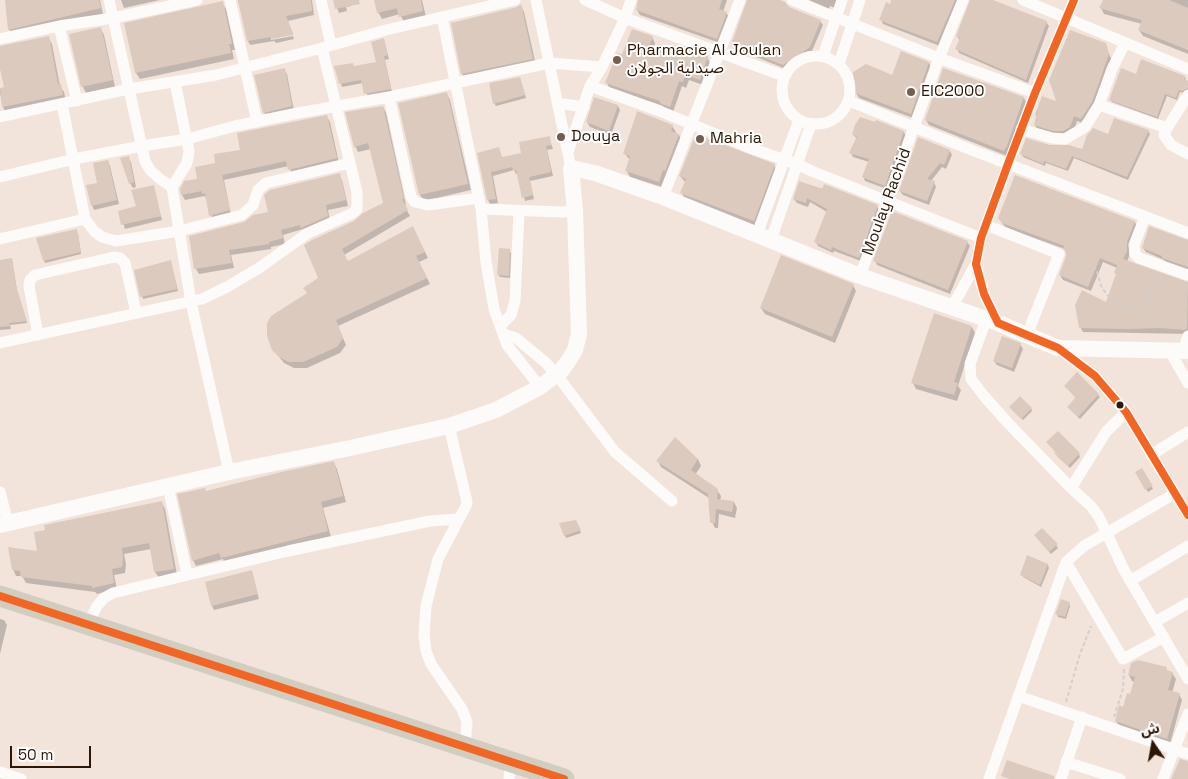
<!DOCTYPE html>
<meta charset="utf-8">
<style>
body{margin:0}
#map{position:relative;width:1188px;height:779px;overflow:hidden;background:#f2e4db;font-family:"Space Grotesk","Noto Sans Arabic",sans-serif}
canvas{display:block}
.north{position:absolute;left:1128px;top:719px;width:50px;height:50px;-webkit-text-stroke:4px #fff;paint-order:stroke;rotate:348deg;font-size:14px;font-weight:700;line-height:20px;text-align:center;color:#2e1606}
.north::after{content:'';display:block;margin:auto;width:18px;height:22px;background:#2e1606;clip-path:polygon(50% 0,100% 100%,50% 72%,0 100%)}
.scale{position:absolute;left:10px;top:746px;width:81px;height:22px;box-sizing:border-box;border:2px solid #2e1606;border-top:0;padding-left:6px;font-size:15px;line-height:18px;white-space:nowrap;color:#2e1606;-webkit-text-stroke:4px #fff;paint-order:stroke}
</style>
<div id="map">
<canvas width="1188" height="779"></canvas>
<div class="north">ش</div>
<div class="scale">50 m</div>
</div>
<script>
const context = document.querySelector('canvas').getContext('2d');
context.lineJoin = 'round';
function fill(path, color) { context.fillStyle = color; context.fill(path, 'evenodd'); }
const shape = rows => new Path2D(rows.map(r => 'M' + r).join(''));
function stroke(path, color, width, dash) { context.strokeStyle = color; context.lineWidth = width; context.lineCap = dash ? 'butt' : 'round'; context.setLineDash(dash || []); context.stroke(path); }
function drawText(font, color, halo, rows, align = 'center') {
  context.font = font + ' "Space Grotesk","Noto Sans Arabic",sans-serif'; context.lineWidth = 4; context.setLineDash([]); context.textBaseline = 'middle'; context.strokeStyle = halo; context.fillStyle = color; for (const [text, x, y, turn = 0] of rows) {
    context.save(); context.translate(x, y); context.rotate((+turn || 0) * Math.PI / 180); context.textAlign = isNaN(turn) ? turn : align; if (halo) context.strokeText(text, 0, 0); context.fillText(text, 0, 0); context.restore();
  }
}
fill(shape([
 [6,0,100,0,103,14,13,35,9,29],
 [121,0,160,0,124,8],
 [238,0,312,0,314,15,288,21,293,34,271,38,271,40,293,36,294,39,276,43,274,41,250,45,248,41],
 [334,0,350,0,351,6,346,7,347,11,339,13],
 [375,0,422,0,426,17,404,22,400,14,382,19,378,12],
 [639,0,727,0,723,12,726,13,730,18,720,43,640,15,637,10],
 [748,0,776,0,789,8,820,21,823,25,812,51,786,69,734,48,732,44],
 [809,0,838,0,835,8,830,6,829,9],
 [893,0,959,0,940,46,883,24,881,20],
 [971,0,989,0,1046,22,1049,26,1028,83,959,53,957,49,960,41,957,36],
 [1104,0,1188,0,1188,54,1143,36,1139,30,1142,24,1104,14,1101,8],
 [222,3,226,9,235,50,232,50,234,59,140,79,136,73,126,24],
 [521,6,524,12,536,65,466,80,462,74],
 [101,29,104,35,115,87,86,93,83,87],
 [48,37,52,44,60,86,64,92,66,101,6,113,3,107,0,93,0,89,5,88,0,63,0,47],
 [652,37,655,43,653,49,677,57,707,57,710,63,703,85,689,80,686,88,682,86,673,112,665,109,663,106,610,89,607,83,622,56],
 [384,40,389,59,385,60,392,92,368,97,363,83,342,87,336,67,354,67,377,63],
 [1105,44,1112,61,1085,124,1077,121,1073,134,1067,137,1038,131,1035,125,1057,103],
 [902,53,929,63,931,68,913,118,859,98,856,93,893,76],
 [284,70,287,74,294,111,266,117,264,112],
 [1136,76,1185,77,1186,81,1188,82,1188,91,1184,93,1180,92,1177,100,1167,96,1158,119,1112,102,1110,99],
 [520,78,526,98,496,106,494,103],
 [447,94,450,100,471,190,424,201,420,195],
 [1024,98,1027,104,1007,156,929,125,926,120],
 [618,106,620,110,611,135,590,127,587,122],
 [383,107,386,113,406,205,404,205,410,216,344,255,348,262,416,234,428,258,419,262,430,284,338,326,346,345,340,353,307,368,294,368,284,363,273,349,355,222,385,203,371,149,358,152,355,146],
 [327,117,330,122,339,163,292,174,289,166,224,180,231,215,213,220,205,196,185,200,182,195,216,164],
 [877,121,904,132,906,137,887,189,865,181,863,176,869,162,853,157,851,153,857,139,853,134],
 [672,126,676,132,675,134,679,135,682,141,662,187,630,177,626,170,630,160,625,154],
 [1148,131,1150,134,1128,180,1074,158,1068,171,1046,163,1045,166,1023,157,1022,154,1082,151,1108,136],
 [549,138,553,149,547,150,553,176,530,181,534,199,525,201,518,173,516,174,514,170,493,176,498,203,490,204,488,200,479,154,499,149,502,158,522,154],
 [950,151,952,155,946,169,942,167,931,181,934,182,936,187,929,205,903,195,900,191],
 [128,158,131,162,136,187,133,188,130,183],
 [108,161,110,166,119,204,94,210,92,205],
 [774,165,777,172,757,227,685,199,682,193,686,183,680,176],
 [339,175,342,180,348,206,328,210,330,221,283,235,285,244,271,247,271,249,231,255,234,268,199,274,196,269,190,237,244,223,270,213],
 [800,182,877,206,879,211,861,261,834,251,833,253,818,246,815,241,827,212,810,202,808,207,797,203,794,199],
 [153,187,162,220,125,229,120,212,138,207],
 [1135,222,1137,227,1129,248,1129,256,1127,262,1188,283,1188,334,1083,332,1080,327,1106,303,1117,276,1117,268,1103,262,1091,291,1063,280,1060,275,1067,257,1065,249,1006,228,1002,223],
 [78,233,81,254,45,263,44,260],
 [967,242,970,246,950,294,877,265,875,261],
 [1188,242,1188,270,1166,263,1164,260,1146,252,1143,248],
 [509,250,511,253,510,278,500,277,498,274],
 [12,259,17,290,27,323,10,325,11,329,0,330,0,261],
 [171,262,178,291,143,299,136,271],
 [853,285,856,291,835,343,765,314,761,308],
 [972,327,975,333,958,386,961,390,957,401,916,389,913,383],
 [1020,344,1023,349,1014,372,997,365,994,361],
 [1065,386,1098,395,1100,397,1080,419,1068,407,1076,398],
 [1031,408,1032,411,1023,420,1012,409],
 [1049,445,1079,454,1080,457,1070,468,1057,456,1057,453],
 [698,459,701,466,695,475,717,490,721,496,720,501,734,502,737,508,735,518,719,514,718,528,715,528,712,522,709,498,661,467,658,461],
 [334,463,337,469,346,502,323,508,331,537,225,564,223,559,196,566,193,560,206,493],
 [1142,469,1153,489,1148,492,1136,473],
 [162,503,165,509,177,575,159,578,155,572,151,549,124,554,126,564,125,573,114,575,117,589,97,594,95,592,26,583,22,576,16,576,13,569,39,553],
 [577,524,581,533,566,538,565,535],
 [1037,538,1056,545,1058,548,1051,554],
 [1027,557,1048,565,1049,568,1041,587,1023,577,1022,574],
 [251,571,259,599,214,610,212,606],
 [1069,603,1070,606,1066,619,1058,617,1057,614],
 [0,619,4,620,7,625,0,654],
 [1166,669,1168,672,1172,673,1176,679,1172,693,1179,694,1182,700,1170,744,1120,727,1116,721,1131,695,1135,682,1132,681,1129,675]
]), '#0003');
fill(shape([
 [5,0,99,0,101,8,8,30],
 [238,0,311,0,312,11,286,16,293,35,272,39,271,37,247,41],
 [333,0,359,0,360,4,335,9],
 [374,0,421,0,423,11,399,17,397,8,377,13],
 [638,0,722,0,719,9,727,12,717,39,636,10],
 [747,0,780,0,785,2,789,7,821,20,810,47,783,65,731,45],
 [891,0,955,0,937,42,879,20,886,2,890,4],
 [970,0,993,0,1047,21,1026,80,955,49,960,38,956,36],
 [1103,0,1169,0,1188,8,1188,50,1138,30,1142,20,1099,8],
 [223,1,232,44,229,44,231,53,135,73,124,23],
 [521,4,533,59,461,74,451,23,517,7],
 [101,27,113,80,81,87,69,34],
 [632,29,653,36,649,46,676,55,679,46,708,56,700,80,685,75,683,82,679,81,670,107,660,103,660,101,605,83,617,53,622,54],
 [1070,30,1106,43,1109,54,1092,102,1081,119,1074,116,1070,127,1063,131,1053,131,1034,125,1036,117,1035,114,1042,96,1056,101,1049,80],
 [49,36,58,84,61,84,63,95,2,107,0,88,4,87,0,69,0,46],
 [384,38,388,55,384,56,391,89,364,94,361,80,339,84,334,66,353,63,354,66,376,62,371,42],
 [901,51,929,62,911,114,855,93,853,72,866,64,892,75],
 [1141,59,1185,76,1184,79,1188,81,1188,88,1182,91,1179,90,1176,98,1165,94,1157,117,1109,100,1121,68,1136,74],
 [285,68,292,106,263,113,254,75],
 [943,68,1024,97,1006,148,1005,148,1004,151,925,120],
 [520,77,525,95,493,104,489,83],
 [447,92,468,184,419,195,398,103],
 [594,97,618,105,609,131,586,122],
 [383,106,404,199,402,199,408,210,342,249,348,261,413,226,425,252,416,256,427,278,336,320,343,338,337,347,303,362,289,362,279,357,272,350,267,336,267,323,271,316,307,293,303,288,318,278,304,245,312,240,354,221,363,213,383,203,368,143,354,147,345,112],
 [637,111,673,125,671,131,679,134,665,171,663,170,659,182,625,171,630,156,623,154],
 [327,115,337,158,288,170,286,161,222,175,230,210,209,216,205,193,202,194,202,191,181,195,180,189,184,181,197,179,195,167,215,163,214,154,240,150,237,133],
 [860,117,875,122,876,120,904,131,885,186,862,177,869,159,849,153,857,136,852,135,855,125],
 [1114,118,1149,130,1127,177,1072,156,1066,169,1044,161,1043,164,1020,154,1026,138,1050,145,1069,145,1082,149,1087,135,1093,128,1108,134],
 [696,134,775,164,754,221,680,193,686,179,679,176],
 [550,136,551,145,546,146,551,172,529,177,533,195,522,198,516,170,513,170,512,167,491,172,496,199,487,200,477,153,499,147,502,157,521,153,519,142],
 [918,137,950,150,944,165,940,163,927,179,935,181,927,201,899,191],
 [129,156,134,182,129,184,120,158],
 [108,160,117,200,91,206,86,185,97,183,93,163],
 [340,173,346,200,326,205,328,216,303,227,301,228,300,225,281,230,283,238,269,242,269,244,229,250,232,263,194,269,189,236,244,222,253,215,268,212,264,195,270,190],
 [1015,175,1135,221,1127,242,1127,251,1123,259,1188,282,1187,329,1184,330,1160,328,1129,329,1079,328,1075,305,1082,290,1106,302,1116,274,1114,273,1117,265,1100,258,1088,287,1059,275,1066,256,1066,252,1063,248,1065,246,1002,223,998,218],
 [799,181,822,189,824,184,878,205,859,258,832,247,831,250,814,242,827,209,807,198,806,203,793,199],
 [154,185,161,216,121,225,118,211,136,206,131,190],
 [892,211,968,241,948,290,873,261],
 [1149,226,1188,240,1188,267,1162,258,1162,256,1142,248],
 [77,229,81,252,43,261,36,238],
 [499,248,510,249,509,276,497,275],
 [781,255,854,284,832,337,760,308],
 [12,258,16,286,27,321,9,323,10,326,0,327,0,260],
 [171,260,177,289,140,297,134,270],
 [934,313,972,326,954,382,958,383,954,395,911,383],
 [1002,336,1021,343,1012,368,993,361],
 [1077,372,1099,394,1078,417,1067,407,1076,397,1064,386],
 [1020,396,1032,408,1021,419,1009,407],
 [1058,431,1080,453,1068,466,1054,453,1056,452,1046,442],
 [675,437,698,459,691,470,718,489,717,499,734,501,732,512,716,509,715,523,710,523,708,494,656,461],
 [334,461,343,496,321,502,328,531,221,558,219,553,192,561,177,494,205,488,206,491,281,472],
 [1142,468,1153,486,1145,490,1135,472],
 [162,501,174,569,154,572,149,543,122,548,123,557,122,567,112,569,114,583,92,588,92,586,21,577,20,571,12,570,8,547,37,551,34,532,45,530,44,525],
 [576,520,581,530,564,536,559,523],
 [1042,528,1058,544,1049,552,1034,535],
 [1027,555,1048,564,1040,585,1020,575],
 [252,570,258,594,211,606,205,582],
 [1061,599,1070,602,1065,617,1055,614],
 [1138,660,1167,667,1166,670,1173,672,1168,690,1180,693,1167,739,1115,721,1119,705,1123,707,1127,693,1130,694,1135,677,1128,675,1131,663],
 [1180,759,1188,761,1188,779,1171,779],
 [1007,760,1054,776,1054,779,1009,779,1001,776]
]), '#dccabe');
stroke(shape([
 [1068,258,1096,269,1102,288,1109,297,1116,302,1136,309,1145,306,1156,274],
 [1066,702,1080,654,1091,626],
 [1114,717,1123,689,1124,669]
]), '#d3cfcc', 2, [4, 2.5]);
stroke(shape([
 [109,0,145,161,150,170,160,179,172,187,187,163,189,151,175,82],
 [230,0,257,122],
 [321,0,331,45],
 [536,0,571,168],
 [585,0,625,18,784,76],
 [792,0,939,58,1035,93],
 [1023,0,1188,69],
 [442,17,481,209,486,262,494,309,507,345,540,387],
 [59,26,77,101],
 [0,39,59,26,113,18,197,0],
 [1125,43,1112,69,1099,105,1167,128],
 '782 90a34 34 0 1 1 68 0a34 34 0 1 1-68 0Z',
 [823,56,842,0],
 [839,64,860,0],
 [590,86,657,110,750,148,797,164,814,172,981,238],
 [1188,95,1167,128,1164,135,1171,145,1188,154],
 [389,97,411,197,415,202,428,205,479,198],
 [849,101,969,149,1188,233],
 [557,103,584,107],
 [62,104,85,219,94,231,102,237,116,241,179,231,242,215,253,205,258,190,266,183,350,163],
 [0,117,129,89,216,75,322,48,386,30,515,0],
 [1021,129,1052,138,1065,139,1085,127,1099,105],
 [568,152,590,86,602,67,625,18,631,0],
 [0,177,74,159,142,146,187,139,235,126,298,113,389,97,549,63,602,67],
 [172,187,191,302,229,472],
 [663,197,740,0],
 [481,209,562,212,575,211],
 [1145,217,1134,245,1135,254,1139,258,1188,275],
 [986,225,1059,254,1027,335],
 [757,234,799,120],
 [0,239,85,219],
 [771,240,811,124],
 [860,276,939,58,963,0],
 [952,307,976,264],
 [986,320,970,364,971,379,984,396,1008,423,1071,488,1091,506,1099,517,1124,570,1188,679],
 [998,323,984,294,976,264,981,238,1035,93,1074,0],
 [500,326,511,315,515,301,519,211],
 [503,334,516,338,545,362,556,374,615,452,672,501],
 [38,335,29,286,30,280,35,275,114,257,120,258,125,263,136,313],
 [0,343,202,299,227,287,259,268,308,233,351,214,355,211,357,209,357,192,322,48],
 [1058,348,1095,376,1126,412,1188,515],
 [1169,350,1188,383],
 [1183,350,1188,336],
 [1151,455,1188,432],
 [168,486,187,574],
 [1071,488,1106,432,1126,412],
 [0,492,8,523],
 [459,519,438,559,426,606,424,635,426,651,431,664,462,709,467,722,465,747],
 [1066,562,1123,659,1164,637],
 [1130,581,1188,546],
 [1155,622,1188,603],
 [88,624,97,606,104,598,113,593,288,551,430,521,459,519,466,506,467,502,449,426],
 [1018,696,1188,754],
 [1066,762,1120,779],
 [0,772,21,779],
 [509,779,510,762],
 [989,779,1066,562,1084,546,1174,494],
 [1061,779,1082,717],
 [1163,779,1188,714]
]), '#fdfbfa', 11);
stroke(shape([
 [0,525,229,472,350,448,449,426,496,410,540,387,561,371,569,360,575,350,579,334,575,211,571,168,595,173,663,197,860,276,998,323,1058,348,1188,351]
]), '#fdfbfa', 16);
stroke(shape([
 [0,596,564,779]
]), '#cfcec1', 21);
stroke(shape([
 [1074,0,1035,93,1008,164,981,238,976,264,984,294,998,323,1058,348,1095,376,1126,412,1188,515],
 [0,596,564,779]
]), '#f26522', 8);
for (const [x, y, r, color] of [
 [617,60,5,"#735e51"],
 [911,92,5,"#735e51"],
 [561,137,5,"#735e51"],
 [700,139,5,"#735e51"],
 [1120,405,4.5,"#2e1606"]
]) { const dot = new Path2D(); dot.arc(x, y, r, 0, 2 * Math.PI); context.fillStyle = color; context.fill(dot); stroke(dot, '#fff', 2); }
drawText('16px', '#2e1606', '#fff', [
 ["Pharmacie Al Joulan",627,51],
 ["صيدلية الجولان",627,69],
 ["EIC2000",921,92],
 ["Douya",571,137],
 ["Mahria",710,139]
], 'left');
drawText('16px', '#2e1606', '#fff', [
 ["Moulay Rachid",887,202,-70]
]);
</script>
